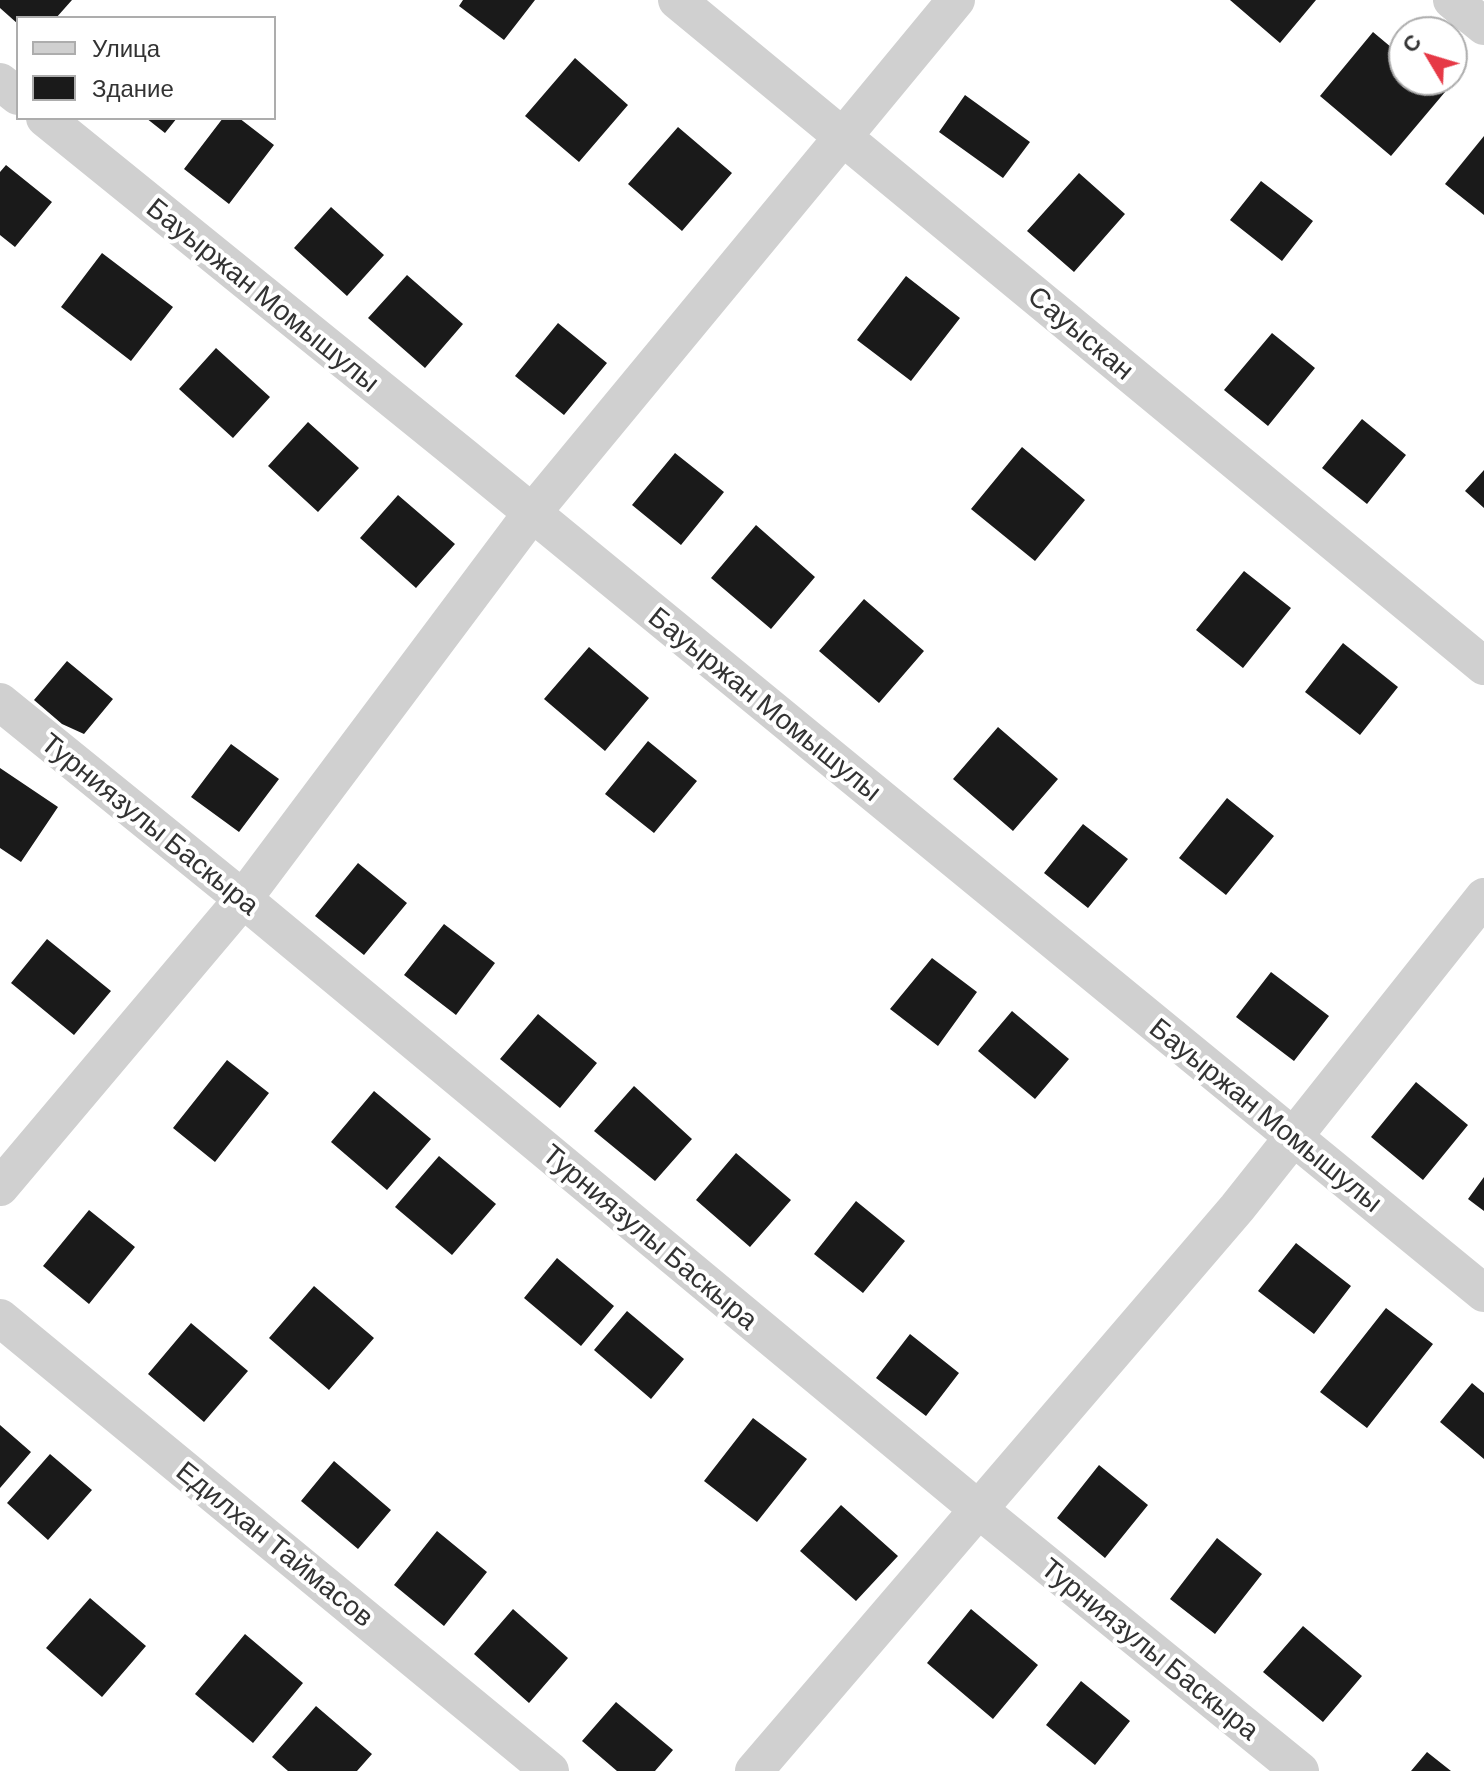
<!DOCTYPE html>
<meta charset="utf-8">
<style>
body{margin:0}
#map{position:relative;width:1484px;height:1771px;overflow:hidden;background:#fff;font-family:Barlow,sans-serif}
canvas{display:block}
.legend{position:absolute;left:16px;top:16px;width:260px;height:104px;box-sizing:border-box;background:#fff;border:2px solid #adadad;margin:0;padding:10px 14px;list-style:none;font-size:24px;color:#333}
.legend li{display:flex;align-items:center;gap:16px;height:40px}
.legend b{width:40px;border:2px solid #adadad}
.north{position:absolute;left:1388px;top:16px;width:80px;height:80px;box-sizing:border-box;background:#fff;border:2px solid #adadad;border-radius:50%;rotate:308deg;font-size:22px;font-weight:700;line-height:32px;text-align:center;color:#333}
.north::after{content:'';display:block;margin:auto;width:28px;height:36px;background:#e63946;clip-path:polygon(50% 0,100% 100%,50% 72%,0 100%)}
</style>
<div id="map">
<canvas width="1484" height="1771"></canvas>
<ul class="legend">
<li><b style="height:10px;background:#d0d0d0"></b>Улица</li>
<li><b style="height:22px;background:#1a1a1a"></b>Здание</li>
</ul>
<div class="north">С</div>
</div>
<script>
const context = document.querySelector('canvas').getContext('2d');
context.lineJoin = 'round';
function fill(path, color) { context.fillStyle = color; context.fill(path, 'evenodd'); }
const shape = rows => new Path2D(rows.map(r => 'M' + r).join(''));
function stroke(path, color, width, dash) { context.strokeStyle = color; context.lineWidth = width; context.lineCap = dash ? 'butt' : 'round'; context.setLineDash(dash || []); context.stroke(path); }
function drawText(font, color, halo, rows, align = 'center') {
  context.font = font + ' Barlow,sans-serif'; context.lineWidth = 8; context.setLineDash([]); context.textBaseline = 'middle'; context.strokeStyle = halo; context.fillStyle = color; for (const [text, x, y, turn = 0] of rows) {
    context.save(); context.translate(x, y); context.rotate((+turn || 0) * Math.PI / 180); context.textAlign = isNaN(turn) ? turn : align; if (halo) context.strokeText(text, 0, 0); context.fillText(text, 0, 0); context.restore();
  }
}
fill(shape([
 [0,0,72,0,56,18,18,18,18,24,0,8],
 [463,0,535,0,504,40,459,6],
 [1230,0,1316,0,1280,43],
 [1373,32,1404,58,1404,80,1430,80,1445,92,1391,156,1320,96],
 [575,58,628,105,579,162,525,116],
 [965,95,1030,142,1003,178,939,132],
 [146,118,177,118,165,133],
 [223,118,239,118,274,145,229,204,184,169],
 [678,127,732,173,682,231,628,184],
 [1484,136,1484,215,1445,184],
 [6,165,52,202,15,247,0,235,0,172],
 [1079,173,1125,214,1074,272,1027,231],
 [1261,181,1313,221,1282,261,1230,220],
 [331,207,384,255,347,296,294,248],
 [102,253,173,307,131,361,61,307],
 [407,275,463,324,425,368,368,318],
 [906,276,960,318,911,381,857,340],
 [558,323,607,363,564,415,515,376],
 [1272,333,1315,368,1268,426,1224,390],
 [216,348,270,397,233,438,179,389],
 [1362,419,1406,455,1367,504,1322,468],
 [308,422,359,468,318,512,268,466],
 [1022,447,1085,500,1035,561,971,509],
 [675,453,724,492,681,545,632,505],
 [1484,470,1484,508,1465,491],
 [398,495,455,544,416,588,360,538],
 [756,525,815,577,771,629,711,578],
 [1244,571,1291,608,1243,668,1196,630],
 [864,599,924,651,879,703,819,651],
 [1343,643,1398,687,1360,735,1305,692],
 [589,647,649,698,605,751,544,699],
 [67,661,113,699,84,734,62,724,34,700],
 [998,727,1058,779,1013,831,953,779],
 [648,741,697,781,654,833,605,794],
 [231,744,279,779,239,832,191,797],
 [0,768,58,807,21,862,0,848],
 [1227,798,1274,836,1226,895,1179,858],
 [1083,824,1128,859,1088,908,1044,873],
 [358,863,407,903,364,955,315,916],
 [444,924,495,963,456,1015,404,975],
 [47,939,111,991,74,1035,11,983],
 [932,958,977,992,938,1046,890,1009],
 [1271,972,1329,1016,1294,1061,1236,1017],
 [1012,1011,1069,1059,1035,1099,978,1051],
 [538,1014,597,1063,560,1108,500,1059],
 [227,1060,269,1093,215,1162,173,1128],
 [1416,1082,1468,1125,1423,1180,1371,1137],
 [634,1086,692,1139,655,1181,594,1131],
 [374,1091,431,1139,387,1190,331,1142],
 [736,1153,791,1200,750,1247,696,1200],
 [439,1156,496,1204,452,1255,395,1207],
 [1484,1177,1484,1211,1468,1199],
 [856,1201,905,1241,863,1293,814,1254],
 [89,1210,135,1247,89,1304,43,1266],
 [1296,1243,1351,1286,1314,1334,1258,1291],
 [557,1258,614,1306,581,1346,524,1298],
 [314,1286,374,1338,329,1390,269,1338],
 [1386,1308,1433,1344,1367,1428,1320,1392],
 [627,1311,684,1359,651,1399,594,1350],
 [191,1323,248,1371,204,1422,148,1374],
 [910,1334,959,1373,926,1416,876,1378],
 [1472,1383,1484,1393,1484,1459,1440,1422],
 [753,1418,807,1459,757,1522,704,1481],
 [0,1425,31,1452,0,1488],
 [50,1454,92,1490,48,1540,7,1503],
 [334,1461,391,1510,358,1549,301,1501],
 [1099,1465,1148,1505,1105,1558,1057,1518],
 [841,1505,898,1556,856,1601,800,1551],
 [437,1531,487,1572,444,1626,394,1585],
 [1217,1538,1262,1574,1215,1634,1170,1599],
 [90,1598,146,1646,102,1697,46,1648],
 [513,1609,568,1658,529,1703,474,1654],
 [971,1609,1038,1665,993,1719,927,1663],
 [1303,1626,1362,1676,1323,1722,1263,1672],
 [245,1634,303,1683,253,1743,195,1694],
 [1081,1681,1130,1721,1095,1765,1046,1725],
 [616,1702,673,1750,655,1771,617,1771,582,1741],
 [316,1706,372,1754,357,1771,288,1771,272,1757],
 [1427,1752,1451,1771,1411,1771]
]), '#1a1a1a');
stroke(shape([
 [677,0,1484,666],
 [1452,0,1484,26],
 [0,82,18,96],
 [45,118,464,457,1484,1293],
 [0,702,243,899,978,1509,1300,1771],
 [0,1187,243,899,532,513,956,0],
 [0,1318,550,1771],
 [754,1771,1237,1208,1484,897]
]), '#d0d0d0', 38);
drawText('28px', '#333', '#fff', [
 ["Бауыржан Момышулы",263,295,39],
 ["Сауыскан",1081,333,40],
 ["Бауыржан Момышулы",765,704,39],
 ["Турниязулы Баскыра",150,824,39],
 ["Бауыржан Момышулы",1266,1115,39],
 ["Турниязулы Баскыра",650,1237,40],
 ["Едилхан Таймасов",275,1544,39],
 ["Турниязулы Баскыра",1150,1649,39]
]);
</script>
